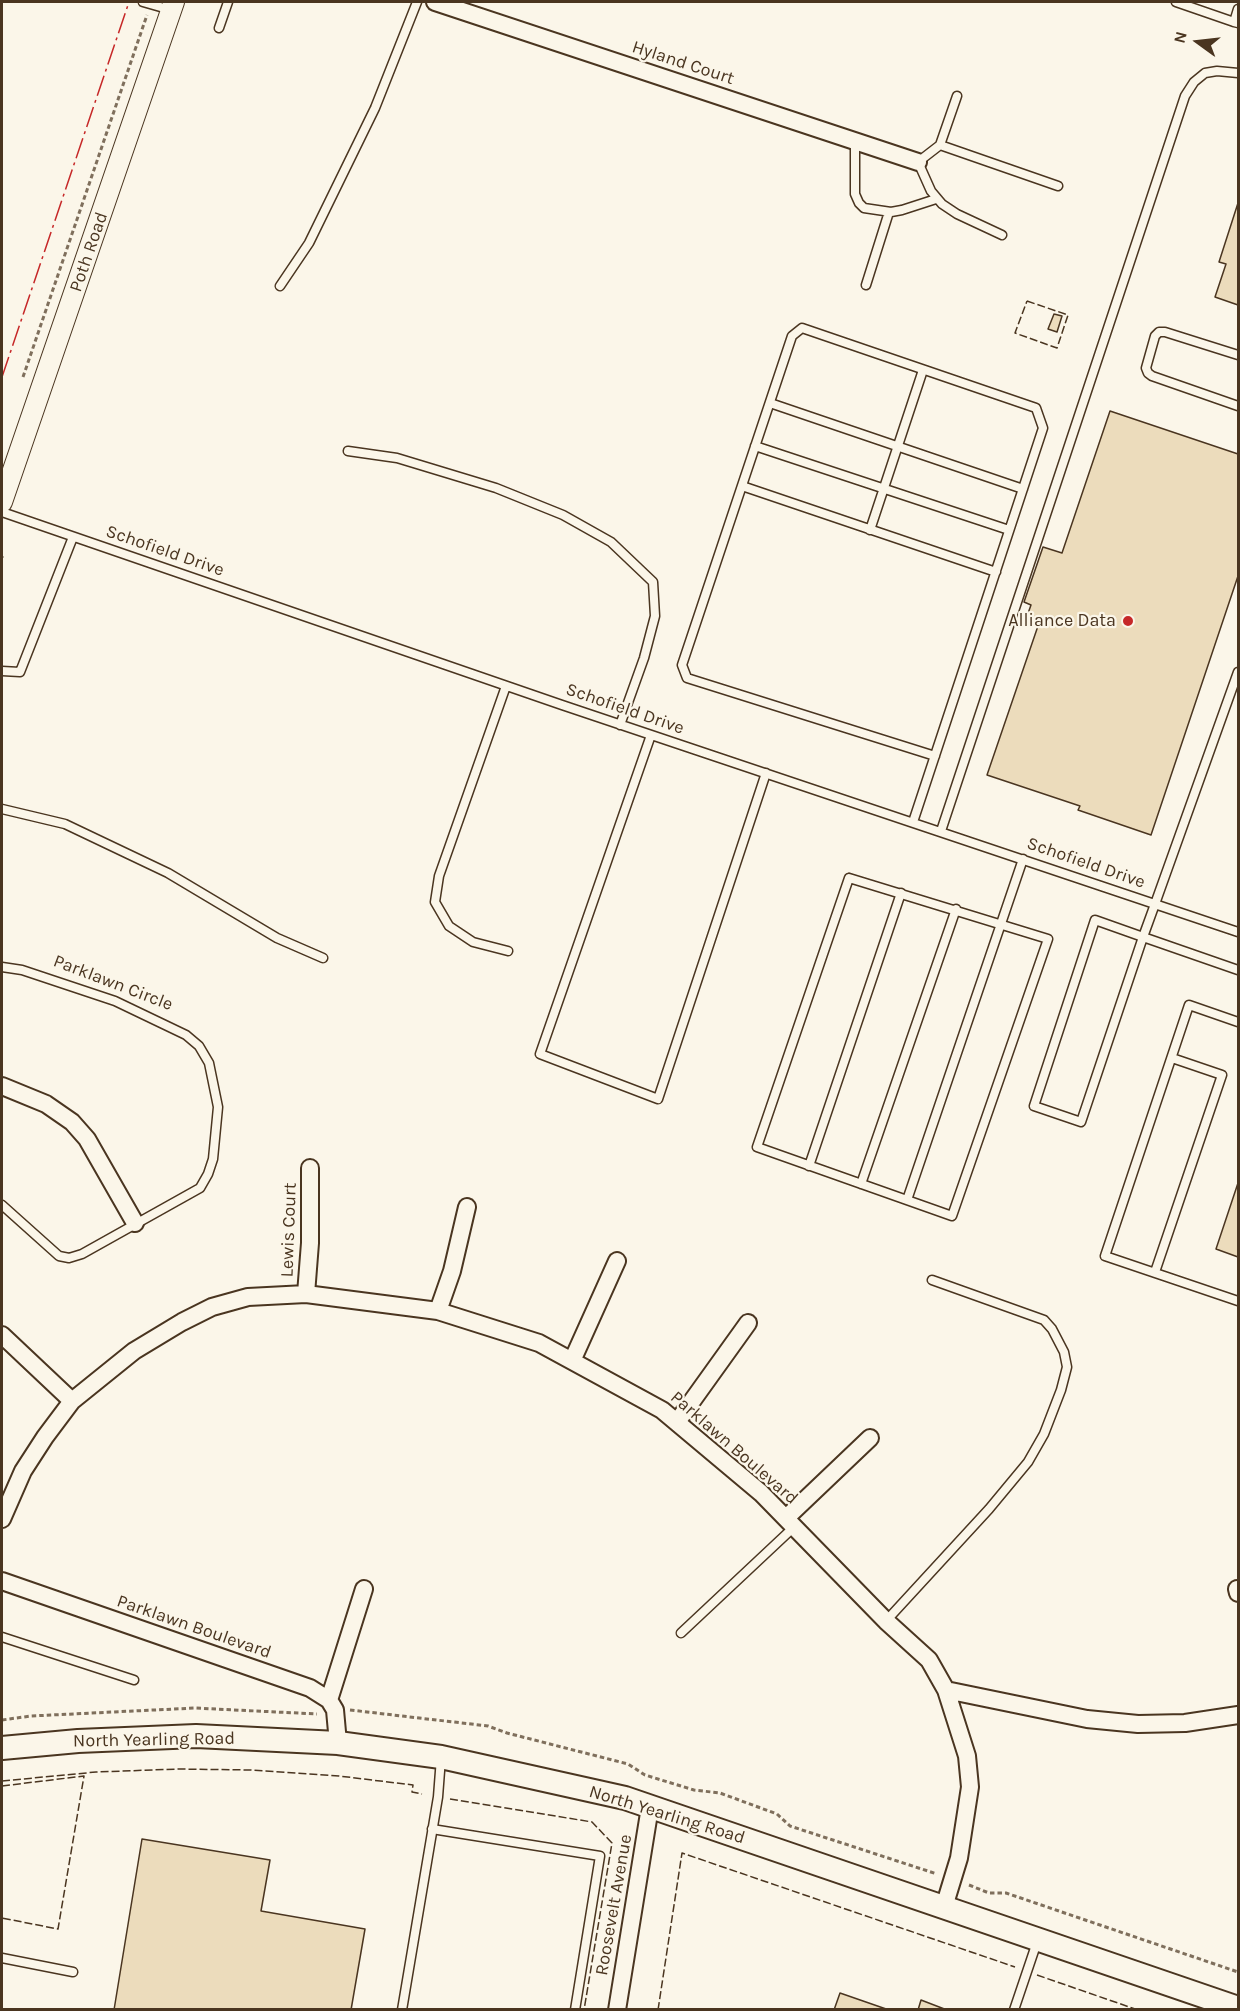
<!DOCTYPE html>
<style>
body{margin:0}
#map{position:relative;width:1240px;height:2011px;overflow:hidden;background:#fbf6e9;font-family:Karla,sans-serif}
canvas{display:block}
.frame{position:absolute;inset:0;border:3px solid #4a3520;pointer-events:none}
.north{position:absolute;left:1168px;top:12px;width:60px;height:60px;-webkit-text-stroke:4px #fbf6e9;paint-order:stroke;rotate:285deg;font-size:16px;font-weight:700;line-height:24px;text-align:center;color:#4a3520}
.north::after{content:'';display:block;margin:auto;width:21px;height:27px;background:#4a3520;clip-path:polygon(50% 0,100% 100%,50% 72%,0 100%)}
</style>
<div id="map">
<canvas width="1240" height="2011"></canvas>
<div class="frame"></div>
<div class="north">N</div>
</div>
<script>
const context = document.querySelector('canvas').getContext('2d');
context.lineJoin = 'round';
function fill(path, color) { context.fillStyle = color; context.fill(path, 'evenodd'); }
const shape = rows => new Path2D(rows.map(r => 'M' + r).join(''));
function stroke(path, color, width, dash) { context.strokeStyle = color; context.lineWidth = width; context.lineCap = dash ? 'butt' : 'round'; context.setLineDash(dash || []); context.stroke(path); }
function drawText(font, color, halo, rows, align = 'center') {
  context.font = font + ' Karla,sans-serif'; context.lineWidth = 4.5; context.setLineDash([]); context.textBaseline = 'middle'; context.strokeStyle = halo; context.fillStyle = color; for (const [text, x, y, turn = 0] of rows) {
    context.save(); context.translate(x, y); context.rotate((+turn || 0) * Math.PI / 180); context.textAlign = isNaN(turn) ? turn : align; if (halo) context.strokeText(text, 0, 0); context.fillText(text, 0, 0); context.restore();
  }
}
const building = shape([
 [1238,203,1238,305,1215,297,1226,264,1219,262,1238,203],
 [1054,314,1062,316,1057,332,1048,329,1054,314],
 [1110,411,1238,454,1238,576,1151,835,1078,810,1080,806,987,775,1039,623,1026,619,1031,605,1024,602,1043,547,1062,553,1110,411],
 [1238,1183,1238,1257,1216,1249,1238,1183],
 [142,1839,270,1860,261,1911,365,1929,351,2010,114,2010,142,1839],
 [840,1993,889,2010,834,2010,840,1993],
 [921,2000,947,2010,918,2010,921,2000]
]);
fill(building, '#ecdcbc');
stroke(building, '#4a3520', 1.5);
const service = shape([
 [143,2,171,10],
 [1176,2,1234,22],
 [1238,23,1234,22,1238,9],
 [219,28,228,2],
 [957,96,940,145,918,162,931,191,942,204,957,214,1002,235],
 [853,141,855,148,855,194,859,203,864,208,891,212,902,210,936,199],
 [940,145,1058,186],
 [866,285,889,212],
 [280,286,309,243,375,108,417,2],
 [1238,355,1165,332,1159,332,1155,336,1146,368,1148,373,1152,376,1238,406],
 [770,403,1023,489],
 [755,446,1009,530],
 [348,451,397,458,496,488,563,515,611,542,653,582,655,616,644,658,620,725],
 [742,486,996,572],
 [2,512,562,705,1238,932],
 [870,530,923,370],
 [2,671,20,672,73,537],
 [1238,672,1155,904,1143,937,1081,1122,1034,1106,1095,920,1143,937,1238,970],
 [506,686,439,876,435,902,449,926,473,942,508,951],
 [651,735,540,1054,658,1099,766,773],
 [2,809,65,824,168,873,277,938,323,958],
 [913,822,952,704,1043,428,1036,408,802,328,792,336,682,665,687,678,935,756],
 [941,831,1185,96,1194,82,1205,73,1217,71,1238,73],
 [849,878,1048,939,952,1216,757,1147,849,878],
 [2,967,22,970,115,1001,186,1035,199,1046,209,1063,218,1107,213,1159,208,1174,200,1188,82,1254,69,1258,59,1256,2,1205],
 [1238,1022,1189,1005,1105,1256,1238,1301],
 [809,1166,901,893],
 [861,1184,956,909],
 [907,1200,1023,859],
 [1155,1272,1222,1075,1172,1058],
 [886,1621,989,1509,1028,1462,1044,1434,1061,1390,1067,1367,1064,1352,1052,1329,1044,1320,932,1280],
 [681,1633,794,1527],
 [2,1637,134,1680],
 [432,1829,600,1856,575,2010],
 [2,1958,73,1972],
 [402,2010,438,1797,441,1758],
 [1014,2010,1037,1942]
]);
const minor = shape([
 [435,2,918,162],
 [2,1086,46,1104,72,1122,87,1139,135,1223],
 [306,1294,310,1243,310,1168],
 [438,1311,452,1271,467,1207],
 [2,1335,72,1401],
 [572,1361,617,1261],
 [677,1422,748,1323],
 [786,1518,870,1438],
 [2,1519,23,1471,45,1437,72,1401,134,1351,182,1322,212,1307,248,1297,306,1294,438,1311,539,1343,662,1410,761,1493,886,1621,929,1660,946,1690,1087,1719,1138,1724,1185,1723,1238,1715],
 [2,1581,310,1688,329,1700,335,1710,338,1743],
 [1237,1589,1238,1593],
 [329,1700,364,1589],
 [944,1907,959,1858,970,1787,967,1756,946,1690],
 [617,2010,650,1807]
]);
const tertiary = shape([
 [2,502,174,2]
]);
const secondary = shape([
 [2,1748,78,1741,196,1736,338,1743,441,1757,625,1798,1238,2008]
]);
stroke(service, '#4a3520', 11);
stroke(minor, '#4a3520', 20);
stroke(tertiary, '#4a3520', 22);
stroke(secondary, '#4a3520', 26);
stroke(shape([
 [23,377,147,15],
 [2,556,2,558],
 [350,1710,488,1726,507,1733,628,1764,645,1775,694,1790,720,1793,777,1814,790,1826,937,1874],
 [2,1720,31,1716,195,1708,317,1714],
 [969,1885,989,1893,1006,1893,1238,1972]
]), '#7f6f5c', 3, [4.5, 3]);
stroke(service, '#fbf6e9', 8);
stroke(minor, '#fbf6e9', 16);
stroke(tertiary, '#fbf6e9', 20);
stroke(secondary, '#fbf6e9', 22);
stroke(shape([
 [1027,301,1068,315,1057,348,1015,333,1027,301],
 [2,1781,96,1772,179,1769,250,1770,339,1776,413,1785,412,1792,422,1794],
 [2,1786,84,1776,58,1929,2,1918],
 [450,1799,592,1822,612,1843,584,2010],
 [1037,1975,1138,2010],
 [658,2010,682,1853,1015,1967]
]), '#4a3520', 1.5, [8, 3]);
stroke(shape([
 [2,377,129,2]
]), '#c62828', 1.5, [21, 4.5, 3, 4.5]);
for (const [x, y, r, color] of [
 [1128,621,6,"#c62828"]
]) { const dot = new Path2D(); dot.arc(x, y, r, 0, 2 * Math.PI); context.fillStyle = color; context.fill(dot); stroke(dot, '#fbf6e9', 2); }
drawText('18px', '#4a3520', '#fbf6e9', [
 ["Hyland Court",683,63,18],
 ["Poth Road",89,252,-71],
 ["Schofield Drive",165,551,19],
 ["Schofield Drive",625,709,19],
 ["Schofield Drive",1086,863,19],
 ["Parklawn Circle",113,983,21],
 ["Lewis Court",289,1230,-88],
 ["Parklawn Boulevard",734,1448,41],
 ["Parklawn Boulevard",194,1627,19],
 ["North Yearling Road",154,1740,-1],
 ["North Yearling Road",667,1815,17],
 ["Roosevelt Avenue",614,1905,-80]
]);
drawText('18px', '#4a3520', '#fbf6e9', [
 ["Alliance Data",1116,621]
], 'right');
</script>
